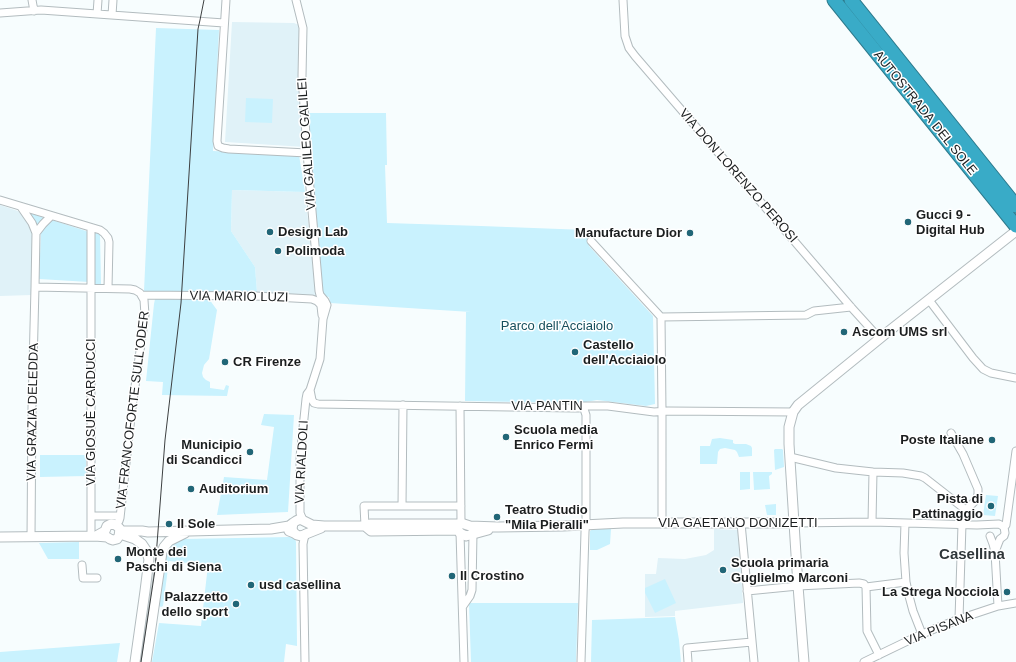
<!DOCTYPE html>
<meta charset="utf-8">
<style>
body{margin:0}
canvas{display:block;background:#f7fdfe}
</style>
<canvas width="1016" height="662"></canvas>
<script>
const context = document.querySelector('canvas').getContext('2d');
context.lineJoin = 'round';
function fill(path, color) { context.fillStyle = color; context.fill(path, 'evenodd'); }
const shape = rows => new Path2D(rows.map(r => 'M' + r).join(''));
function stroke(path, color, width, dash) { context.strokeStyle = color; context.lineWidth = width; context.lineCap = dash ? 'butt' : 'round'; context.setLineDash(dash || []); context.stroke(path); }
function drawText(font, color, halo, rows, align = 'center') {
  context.font = font + ' Arial,sans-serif'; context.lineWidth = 3; context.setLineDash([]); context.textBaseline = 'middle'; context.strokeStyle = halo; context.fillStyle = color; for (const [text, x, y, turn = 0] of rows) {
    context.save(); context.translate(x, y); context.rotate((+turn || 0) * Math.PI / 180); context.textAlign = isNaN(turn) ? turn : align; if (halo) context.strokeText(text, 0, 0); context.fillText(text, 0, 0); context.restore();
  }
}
fill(shape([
 [232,22,294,23,301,26,305,147,225,142],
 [232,190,305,192,316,296,257,292,255,267,231,231],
 [0,205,18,211,29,223,32,233,32,295,0,296],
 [714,529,738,530,743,603,675,611,675,616,645,617,645,574,656,574,658,558,685,559,706,555,714,550]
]), '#e0f2f8');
fill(shape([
 [156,28,219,30,213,151,299,155,305,192,232,190,231,231,255,267,257,292,144,291],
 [246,98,273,99,272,123,245,122],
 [306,113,386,113,387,165,385,165,387,223,481,226,586,230,589,246,653,316,655,404,646,406,597,400,580,403,465,401,466,312,471,312,330,303,329,297,324,296,321,293],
 [28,212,44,218,37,225],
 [52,220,86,231,89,233,89,282,39,279,41,233,45,226],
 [94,233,97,233,100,235,101,284,95,284],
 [155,299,209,299,217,310,209,359,204,365,202,373,203,377,206,380,210,382,210,388,224,390,226,385,229,386,227,396,162,395,163,382,146,381,154,304],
 [264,414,294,415,288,512,217,515,224,477,267,480,274,427,261,425],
 [720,438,733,440,733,443,735,444,746,444,751,446,752,448,752,456,739,457,737,452,735,450,725,448,720,449,718,452,717,464,700,464,700,446,710,446,712,439],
 [775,449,782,449,783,450,784,467,775,470,774,450],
 [40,455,86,455,86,476,40,477],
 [740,472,750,472,750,489,740,490],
 [753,472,772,472,772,474,769,476,770,489,754,490],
 [986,495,998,496,995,516,983,515],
 [776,504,776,515,767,515,765,505],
 [593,529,611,529,610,544,597,550,590,550,590,531],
 [290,537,295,539,296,542,297,646,286,644,284,662,152,662,159,623,201,626,208,565,169,561,163,606,161,607,159,606,165,556,167,549,172,543,183,539],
 [79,542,79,559,48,559,39,543],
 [665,579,676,603,655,613,645,593,645,588],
 [469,603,578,603,576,662,471,662],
 [675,617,679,640,681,662,591,662,592,620],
 [120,643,117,662,0,662,0,652]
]), '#c9f2fe');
const minor = shape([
 [32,0,34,11],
 [226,0,217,141,218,146,223,148,229,149,307,153],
 [296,0,303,28,302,76,308,165,319,291,320,295,325,301,327,305,323,319,320,359,310,390,307,394,306,399,300,457,300,513,303,520],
 [623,0,625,36,629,48,635,56,851,307,880,339],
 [0,13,41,10,224,23],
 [97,14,98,0],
 [112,15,113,0],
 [0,200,100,230,104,233,108,238,109,242,108,288],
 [21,207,32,223,36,233,35,287,130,289,135,290,140,293,144,300,145,315,132,408,120,518,119,521,116,525],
 [36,233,43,224,51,216],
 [591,241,661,317,662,411,662,523],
 [142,295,255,296,312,299,317,301,320,304,321,306,322,315],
 [929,300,973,358,983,369,991,373,1016,378],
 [661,317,806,315,814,311,851,307],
 [310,390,312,400,314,403,318,404,574,408,579,408,583,406,608,406,654,412,668,411,793,412],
 [460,406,461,523],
 [951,433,963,454,978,489,978,494,976,500,966,510],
 [790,457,836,468,873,472,903,473,921,476,925,478,966,510,965,524],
 [402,506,403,405],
 [91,516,120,516],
 [872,522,873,472],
 [741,523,754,662],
 [794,523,872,522,977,525,999,524,1004,527,1005,533,1004,536,1000,539,998,544,995,552],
 [905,523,904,553,906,582,909,596,913,611,922,634],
 [365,526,364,506,461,506],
 [1004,527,1006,525,1016,451],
 [460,533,464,662],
 [91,536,91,228],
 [990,536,993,544,995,552,998,606],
 [31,537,32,407,35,287],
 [82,565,83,578,97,578],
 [866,587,867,631,879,655],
 [866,587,906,582],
 [747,591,798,586,859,583,864,584,866,587],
 [463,606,470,596,472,590,473,533],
 [959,619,962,524],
 [305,662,303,544,304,539,306,533],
 [581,662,585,532,586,519,586,415,583,406],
 [688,662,687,648,752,642],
 [864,662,922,634,959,619,998,606,1016,603]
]);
const tertiary = shape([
 [457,525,457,529,460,533,466,536,488,530],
 [365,526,371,531,458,530],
 [121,531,142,531,148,532,271,529,289,526,293,523],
 [289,531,294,533,297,535,301,536,321,528],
 [294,533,292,529,293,523,296,521,300,519,312,525,324,526,365,526,370,524,458,524,461,523,470,526,498,527,563,526,623,523,794,523],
 [123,535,135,539,142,544,146,550,149,559,145,591,135,662],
 [0,537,95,536,107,537,110,539,113,540,117,539,119,536,120,529,116,525,111,524,107,526,105,531,96,536],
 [146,662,162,552,164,547,169,541,185,533],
 [804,662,798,586,789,444,789,427,793,412,798,405,889,331,1016,231]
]);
const motorway = shape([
 [834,0,1016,226],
 [851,0,1016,206]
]);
stroke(minor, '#b3bcbf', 9);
stroke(tertiary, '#b3bcbf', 11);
stroke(motorway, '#2e7a8c', 15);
stroke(minor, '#fff', 7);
stroke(tertiary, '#fff', 9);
stroke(motorway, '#39abc7', 13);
stroke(shape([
 [141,662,155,570,165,440,181,303,198,29,200,20,204,0]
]), '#3d4041', 1);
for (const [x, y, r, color] of [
 [908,222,4,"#216677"],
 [270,232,4,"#216677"],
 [690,233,4,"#216677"],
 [278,251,4,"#216677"],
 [844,332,4,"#216677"],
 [575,352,4,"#216677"],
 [225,362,4,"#216677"],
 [506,437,4,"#216677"],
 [992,440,4,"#216677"],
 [250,452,4,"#216677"],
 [191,489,4,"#216677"],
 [991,506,4,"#216677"],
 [497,517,4,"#216677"],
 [169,524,4,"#216677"],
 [118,559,4,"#216677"],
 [723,570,4,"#216677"],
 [452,576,4,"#216677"],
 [251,585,4,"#216677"],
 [1007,592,4,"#216677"],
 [236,604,4,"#216677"]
]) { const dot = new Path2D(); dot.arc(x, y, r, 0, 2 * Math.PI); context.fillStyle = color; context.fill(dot); stroke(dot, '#fff', 1.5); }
drawText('13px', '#1b1e1f', '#fff', [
 ["AUTOSTRADA DEL SOLE",925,113,51],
 ["VIA GALILEO GALILEI",307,144,-94],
 ["VIA DON LORENZO PEROSI",738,176,49],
 ["VIA MARIO LUZI",239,297,1],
 ["VIA PANTIN",547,406],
 ["VIA FRANCOFORTE SULL'ODER",133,410,-83],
 ["VIA GRAZIA DELEDDA",33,412,-89],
 ["VIA GIOSUÈ CARDUCCI",91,412,-90],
 ["VIA RIALDOLI",302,462,-87],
 ["VIA GAETANO DONIZETTI",738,523],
 ["VIA PISANA",939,629,-22]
]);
drawText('bold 13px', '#1b1e1f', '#fff', [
 ["Gucci 9 -",916,215],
 ["Digital Hub",916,230],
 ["Design Lab",278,232],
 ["Manufacture Dior",682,233,"right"],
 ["Polimoda",286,251],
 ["Ascom UMS srl",852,332],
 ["Castello",583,345],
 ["dell'Acciaiolo",583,360],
 ["CR Firenze",233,362],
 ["Scuola media",514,430],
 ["Enrico Fermi",514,445],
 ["Poste Italiane",984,440,"right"],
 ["Municipio",242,445,"right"],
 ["di Scandicci",242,460,"right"],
 ["Auditorium",199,489],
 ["Pista di",983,499,"right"],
 ["Pattinaggio",983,514,"right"],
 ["Teatro Studio",505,510],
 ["\"Mila Pieralli\"",505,525],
 ["Il Sole",177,524],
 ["Monte dei",126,552],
 ["Paschi di Siena",126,567],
 ["Scuola primaria",731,563],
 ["Guglielmo Marconi",731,578],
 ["Il Crostino",460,576],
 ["usd casellina",259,585],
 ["La Strega Nocciola",999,592,"right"],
 ["Palazzetto",228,597,"right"],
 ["dello sport",228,612,"right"]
], 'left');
drawText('13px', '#164f5d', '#fff', [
 ["Parco dell'Acciaiolo",557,326]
]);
drawText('bold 15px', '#2f3639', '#fff', [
 ["Casellina",972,555]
]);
</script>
